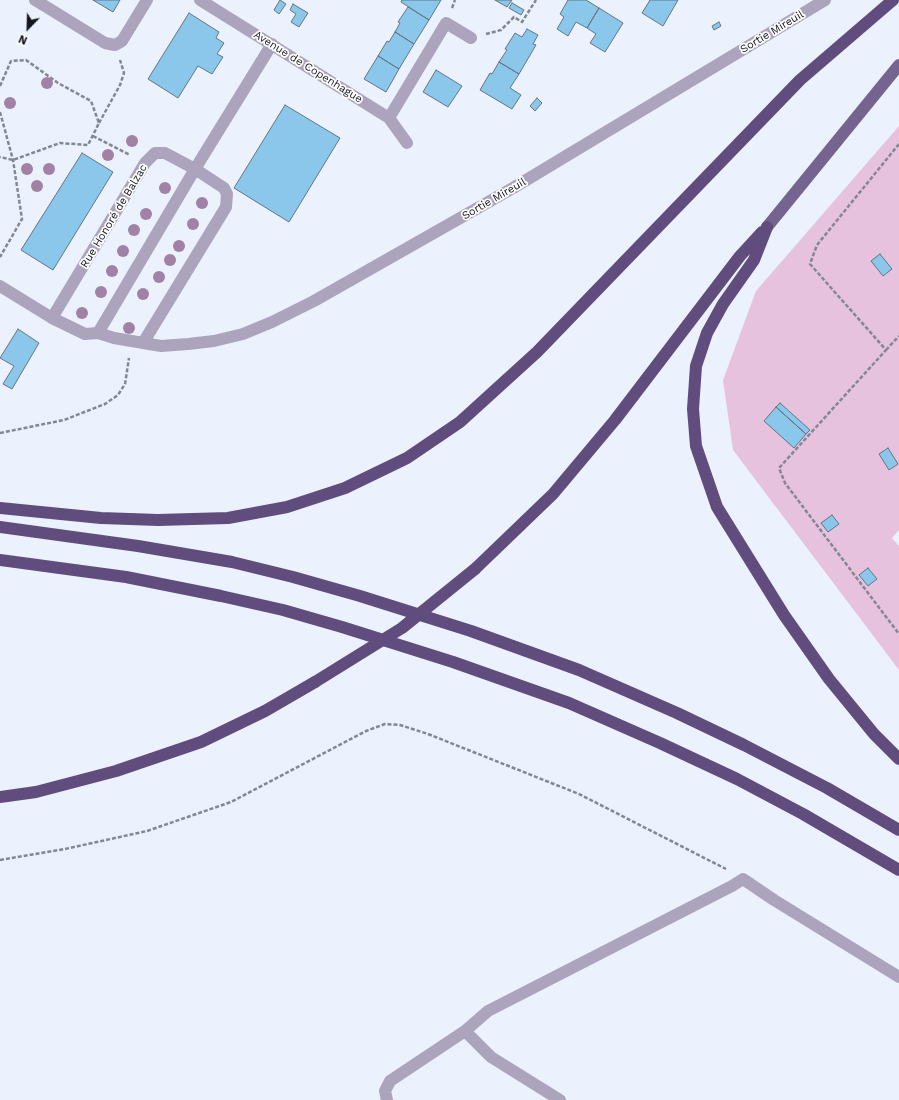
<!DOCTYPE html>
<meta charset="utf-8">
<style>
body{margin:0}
#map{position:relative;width:899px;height:1100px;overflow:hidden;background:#ecf1fe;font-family:"Work Sans",sans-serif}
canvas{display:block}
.north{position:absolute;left:8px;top:8px;width:40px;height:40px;-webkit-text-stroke:3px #fefefe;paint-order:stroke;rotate:203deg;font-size:11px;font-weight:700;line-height:16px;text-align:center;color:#13161d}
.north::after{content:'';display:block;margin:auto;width:14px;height:18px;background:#13161d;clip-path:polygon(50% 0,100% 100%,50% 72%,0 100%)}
</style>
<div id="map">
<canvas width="899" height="1100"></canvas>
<div class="north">N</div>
</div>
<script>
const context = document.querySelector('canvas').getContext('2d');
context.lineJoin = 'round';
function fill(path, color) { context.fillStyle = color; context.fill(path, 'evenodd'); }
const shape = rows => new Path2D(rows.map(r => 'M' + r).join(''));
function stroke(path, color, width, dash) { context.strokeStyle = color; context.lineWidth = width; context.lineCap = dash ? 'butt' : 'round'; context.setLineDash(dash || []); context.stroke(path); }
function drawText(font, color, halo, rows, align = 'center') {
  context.font = font + ' "Work Sans",sans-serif'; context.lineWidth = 3.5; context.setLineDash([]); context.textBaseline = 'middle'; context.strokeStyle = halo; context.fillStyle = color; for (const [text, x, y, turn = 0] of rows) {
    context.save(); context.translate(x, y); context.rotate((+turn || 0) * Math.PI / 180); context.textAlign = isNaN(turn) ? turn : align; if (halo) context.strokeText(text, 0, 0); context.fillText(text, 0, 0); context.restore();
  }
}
fill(shape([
 [899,126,899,530,892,538,899,546,899,670,733,450,723,380,756,291]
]), '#e6c2df');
const building = shape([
 [93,0,120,0,113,12,93,0],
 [280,0,286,4,279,14,274,10,280,0],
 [402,0,441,0,429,20,401,2,402,0],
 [495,0,512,0,507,7,495,0],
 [568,0,586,0,599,8,587,28,576,22,568,36,557,29,564,17,560,14,568,0],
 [650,0,678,0,663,26,642,13,650,0],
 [512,3,524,10,521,15,509,8,512,3],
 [293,4,308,13,299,27,291,22,296,14,290,10,293,4],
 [408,7,429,20,414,44,395,32,400,23,398,22,408,7],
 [599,8,623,23,605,52,590,43,596,34,587,28,599,8],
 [189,13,219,32,216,38,224,43,217,54,223,57,212,74,198,66,178,98,148,79,189,13],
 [719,22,721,26,714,30,712,26,719,22],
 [527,29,538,35,533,44,536,45,519,74,499,62,507,50,505,49,515,33,522,37,527,29],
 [395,32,414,44,399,69,378,56,387,41,389,42,395,32],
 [378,56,399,69,386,92,364,79,378,56],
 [499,62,519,74,510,88,521,95,512,109,480,90,490,73,492,74,499,62],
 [436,70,462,86,448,107,423,92,436,70],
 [537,98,542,103,535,111,530,106,537,98],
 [285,105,340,138,289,222,234,188,285,105],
 [82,153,113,172,53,270,21,250,82,153],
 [880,254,892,269,883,276,871,261,880,254],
 [18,329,39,343,12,389,3,384,14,366,0,358,18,329],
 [780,403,810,430,806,434,776,407,780,403],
 [776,407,806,434,794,448,764,421,776,407],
 [888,448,898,464,889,470,879,454,888,448],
 [832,515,839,524,828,532,821,523,832,515],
 [868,568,877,579,868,586,859,575,868,568]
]);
fill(building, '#8bc7eb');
stroke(building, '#627682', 1);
stroke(shape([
 [452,8,455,0],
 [486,34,501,30,514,17,522,22,536,0],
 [0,86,11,61,26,60,58,83,91,101,99,123,88,145,60,143,13,160,0,157],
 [0,112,13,160,22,219,0,257],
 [99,123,120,85,124,73,120,60],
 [93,136,130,155],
 [899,144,817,245,810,264,886,350,779,468,785,483,899,634],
 [886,350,899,336],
 [0,433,64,420,105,404,118,395,125,384,129,358],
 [0,860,65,849,147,831,231,802,366,731,385,724,400,725,428,734,579,794,726,869]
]), '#838791', 2.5, [4, 2]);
stroke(shape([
 [35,0,105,43,115,45,122,41,147,0],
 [200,0,389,118,407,143],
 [389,118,446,23,471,38],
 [0,286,52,318,85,334,98,333,114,338,161,346,188,344,214,341,243,334,272,322,314,301,513,188,825,0],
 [52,318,145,163,155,153,165,153,195,169,224,188,227,194,226,207,143,343],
 [98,333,195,169,272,44],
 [465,1031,491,1057,560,1100],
 [387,1100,385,1091,390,1081,465,1031,488,1011,732,886,743,879,774,900,899,977]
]), '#aca4bd', 12);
stroke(shape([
 [767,227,899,65]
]), '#74648f', 12);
stroke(shape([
 [767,227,754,260,723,304,707,333,696,366,693,409,696,446,717,507,784,615,829,679,874,734,899,759],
 [0,508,101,518,158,520,228,518,287,507,345,488,407,458,460,422,537,352,800,80,893,0],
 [0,527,138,546,232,562,293,577,360,596,471,631,579,670,677,713,744,745,827,788,899,830],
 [0,560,126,577,221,596,283,610,342,627,453,662,569,703,660,743,737,779,803,814,899,870],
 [475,569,553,494,615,420,740,256,762,232],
 [0,797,36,792,116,771,201,742,265,711,315,682]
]), '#604d7e', 12);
stroke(shape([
 [315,682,402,628,475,569]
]), '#604d7e', 12);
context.fillStyle = '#a182a4';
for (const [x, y] of [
 [47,83],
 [10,103],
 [132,141],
 [108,155],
 [27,169],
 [49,169],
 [37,186],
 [165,188],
 [202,203],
 [146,214],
 [193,224],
 [134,230],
 [179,246],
 [123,251],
 [170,260],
 [112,271],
 [159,277],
 [101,292],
 [143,294],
 [82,313],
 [129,328]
]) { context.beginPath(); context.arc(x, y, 6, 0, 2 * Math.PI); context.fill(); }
drawText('11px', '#13161d', '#fefefe', [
 ["Sortie Mireuil",772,32,-31],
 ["Avenue de Copenhague",308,67,32],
 ["Sortie Mireuil",494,199,-30],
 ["Rue Honoré de Balzac",114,216,-59]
]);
</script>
